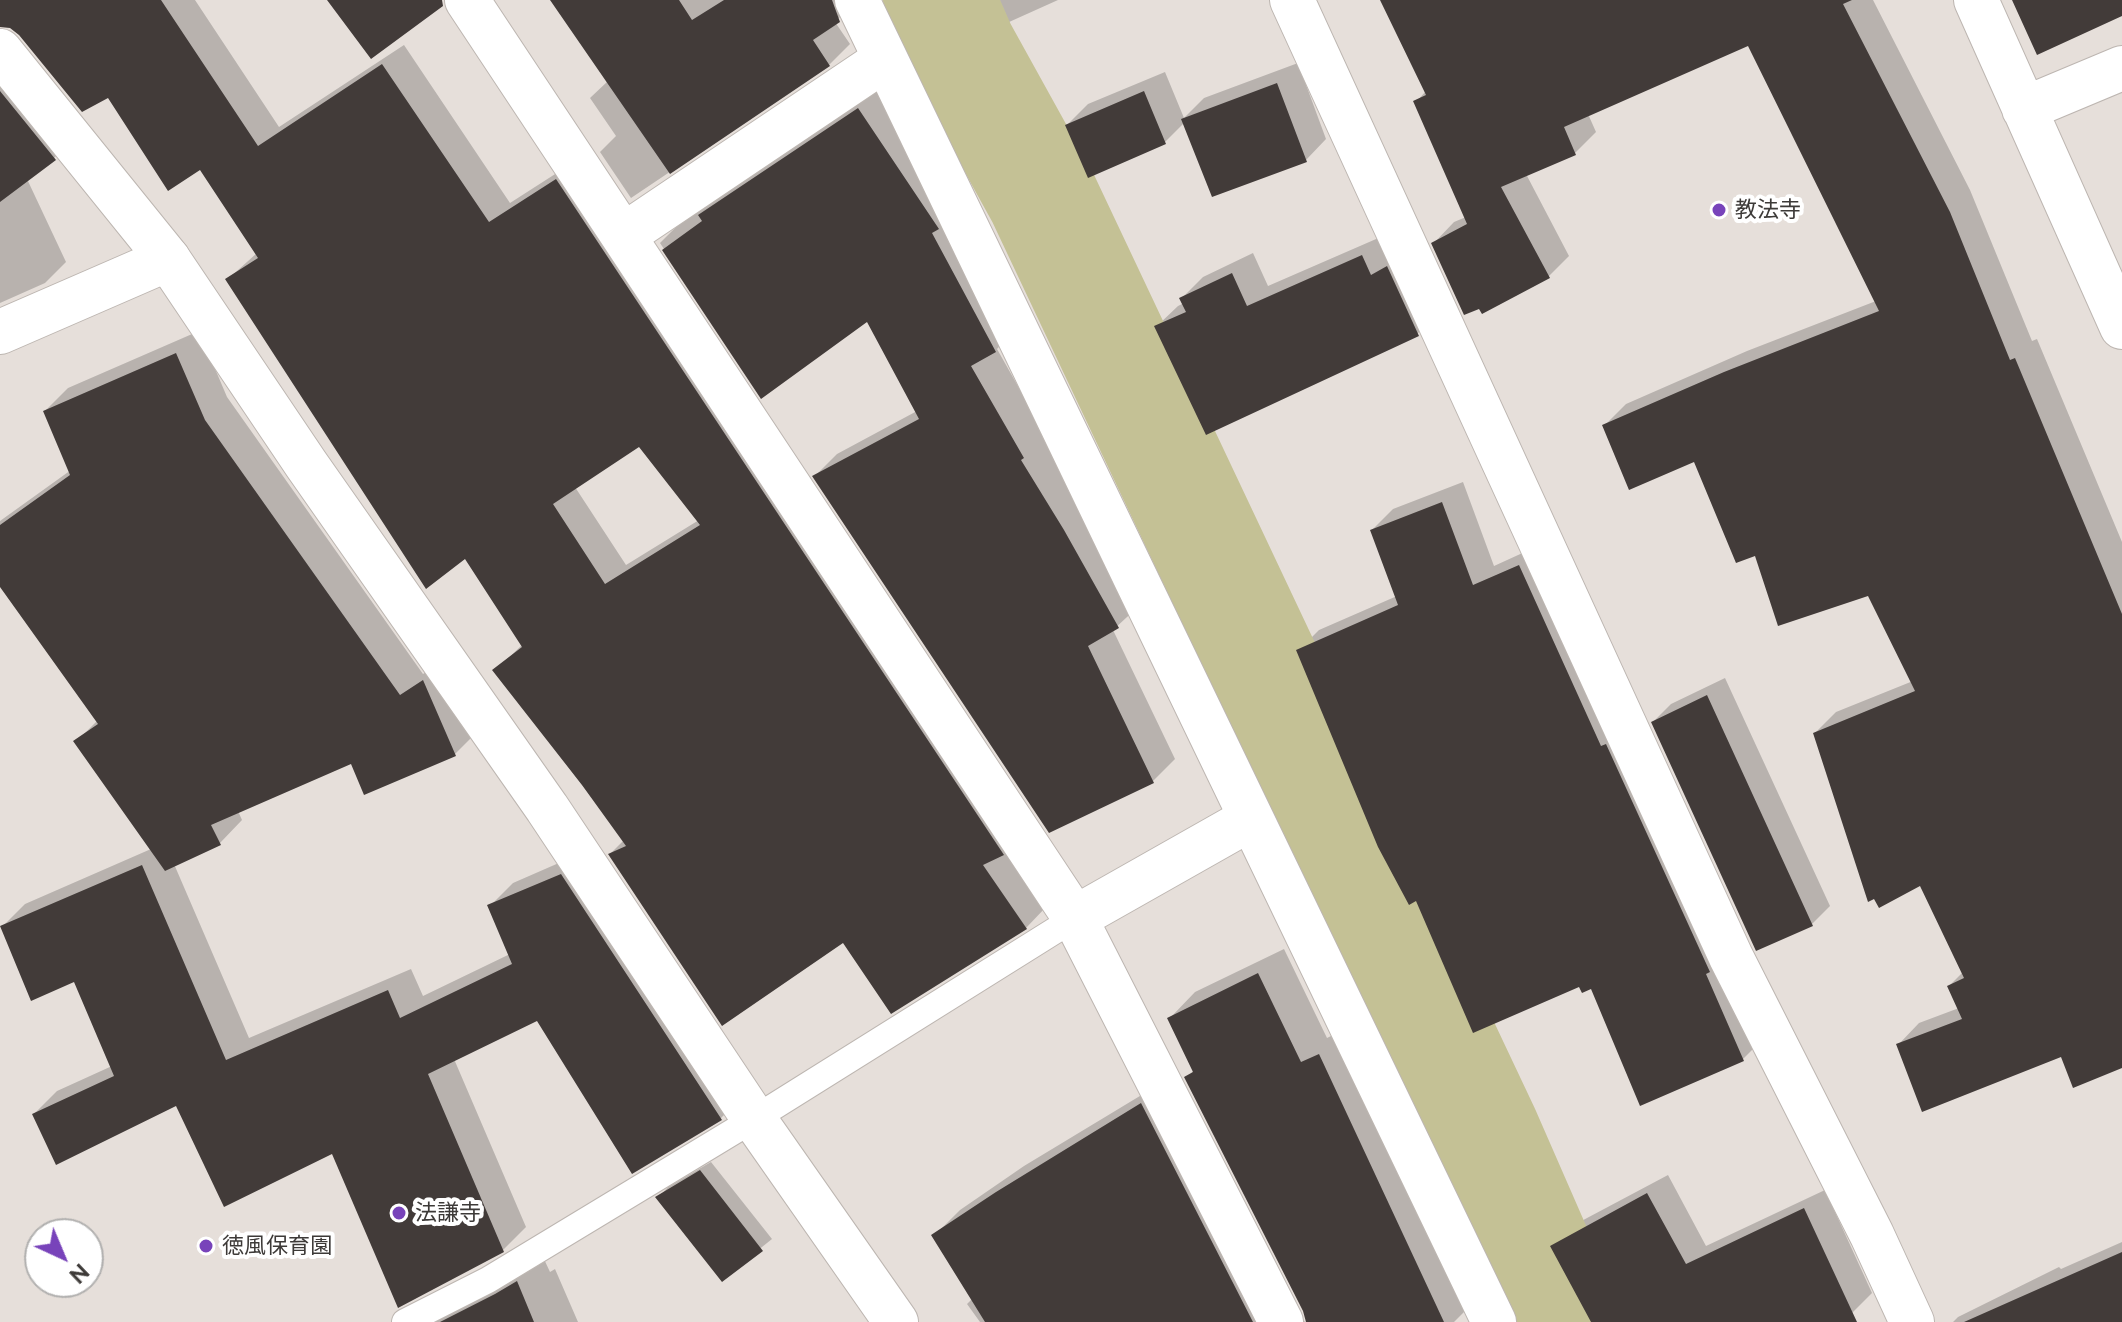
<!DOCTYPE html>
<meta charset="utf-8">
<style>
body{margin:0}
#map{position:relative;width:2122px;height:1322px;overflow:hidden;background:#e6dfda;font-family:Raleway,sans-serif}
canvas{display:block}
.north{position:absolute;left:24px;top:1218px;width:80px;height:80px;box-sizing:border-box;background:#fff;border:2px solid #b1b0af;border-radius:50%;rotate:136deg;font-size:22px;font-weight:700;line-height:32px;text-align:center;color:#3d3a38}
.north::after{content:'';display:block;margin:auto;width:28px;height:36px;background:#7843ba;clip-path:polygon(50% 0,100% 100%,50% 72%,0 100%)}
</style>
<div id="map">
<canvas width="2122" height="1322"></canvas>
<div class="north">N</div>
</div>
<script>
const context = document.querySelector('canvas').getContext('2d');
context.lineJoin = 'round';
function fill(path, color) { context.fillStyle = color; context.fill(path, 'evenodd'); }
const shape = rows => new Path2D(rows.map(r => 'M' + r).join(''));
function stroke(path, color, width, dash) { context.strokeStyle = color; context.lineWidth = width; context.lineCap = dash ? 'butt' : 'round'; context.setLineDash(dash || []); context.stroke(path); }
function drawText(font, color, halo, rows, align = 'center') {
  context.font = font + ' Raleway,"Noto Sans JP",sans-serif'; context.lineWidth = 8; context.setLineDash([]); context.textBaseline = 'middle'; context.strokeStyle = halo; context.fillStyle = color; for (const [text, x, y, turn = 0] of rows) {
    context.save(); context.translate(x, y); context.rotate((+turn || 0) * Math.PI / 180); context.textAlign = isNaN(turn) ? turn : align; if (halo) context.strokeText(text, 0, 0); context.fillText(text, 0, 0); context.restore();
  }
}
fill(shape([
 [0,0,195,0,279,127,404,45,510,203,577,160,1046,907,1026,928,843,940,610,854,624,840,495,671,523,644,465,556,228,279,257,253,201,167,109,95,10,26,0,25],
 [640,445,699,520,626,565,575,487],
 [552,0,848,0,852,5,835,22,850,44,829,65,631,198,600,152,616,136,590,98,608,81],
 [986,0,1058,0,998,27],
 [1382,0,1873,0,1970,190,2032,341,2037,339,2122,542,2122,1066,2062,1055,1898,1045,1919,1023,1959,1008,1949,986,1963,972,1921,883,1815,733,1836,712,1913,681,1869,594,1756,553,1695,460,1605,425,1626,404,1747,351,1876,301,1749,43,1588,114,1596,132,1575,153,1526,174,1569,256,1548,277,1433,244,1454,222,1466,217,1416,102,1426,91],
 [0,44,75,138,54,158,27,179,66,262,45,283,0,303],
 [1298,63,1326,139,1306,160,1185,122,1165,142,1067,125,1088,104,1165,72,1184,118,1204,98],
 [881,87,1017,328,997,349,1045,434,1042,436,1086,507,1140,605,1113,630,1175,759,1153,781,815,476,837,454,917,411,867,319,762,396,660,243,682,221],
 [1383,236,1438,314,1417,334,1157,326,1178,306,1184,303,1182,298,1203,277,1253,253,1268,286],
 [199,331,227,397,423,674,446,659,477,732,454,755,352,761,238,811,242,820,220,843,174,864,249,1038,411,969,423,996,510,954,490,906,513,883,584,852,744,1095,721,1118,632,1172,537,1018,454,1059,526,1227,503,1250,333,1151,176,1103,34,1114,57,1091,112,1066,75,980,2,927,25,904,151,849,76,742,98,720,0,584,0,521,71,470,45,411,68,388],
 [1463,482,1494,566,1540,545,1763,1039,1742,1060,1592,986,1580,984,1417,898,1298,651,1319,630,1397,596,1372,530,1393,509],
 [1725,678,1830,906,1811,925,1653,722,1671,704],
 [1284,949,1327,1038,1345,1029,1473,1303,1454,1322,1307,1322,1305,1310,1187,1078,1194,1070,1170,1018,1195,992],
 [1168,1079,1293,1317,1306,1322,980,1322,967,1304,973,1298,934,1236,960,1210,1024,1166],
 [711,1162,772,1239,722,1279,658,1198,668,1187],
 [1668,1175,1706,1246,1825,1190,1872,1293,1852,1313,1834,1322,1593,1322,1552,1246,1572,1226],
 [2122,1242,2122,1322,1953,1322,1958,1317,2059,1267,2061,1269],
 [543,1257,550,1272,555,1269,578,1322,425,1322]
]), '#0003');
stroke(shape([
 [939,0,960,48,1043,198,1484,1132,1567,1322]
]), '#c4c195', 112);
fill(shape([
 [0,0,161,0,258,146,382,64,489,222,556,179,1004,855,983,865,1027,929,891,1014,843,943,722,1026,608,854,626,846,582,785,492,670,522,647,465,559,426,589,225,279,258,258,200,170,168,191,108,98,82,112,19,35,10,28,0,27],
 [639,447,700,525,605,584,553,504],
 [327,0,442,0,443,6,371,59],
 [550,0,679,0,692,20,724,0,832,0,840,22,813,40,830,66,670,174],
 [1380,0,1852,0,1843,4,1950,212,2010,360,2015,358,2122,614,2122,1068,2073,1088,2061,1057,1922,1112,1896,1044,1962,1019,1947,986,1964,978,1920,886,1879,908,1874,899,1868,902,1813,733,1915,691,1868,596,1778,626,1755,556,1736,563,1694,462,1629,490,1602,425,1724,372,1879,311,1748,46,1564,127,1576,155,1501,187,1550,278,1482,314,1479,309,1464,315,1431,243,1467,224,1413,101,1426,95],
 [2012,0,2122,0,2122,16,2037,55],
 [1277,83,1307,162,1212,197,1181,119],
 [0,91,56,160,0,202],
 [1144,91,1166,144,1088,178,1065,125],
 [858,108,939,229,932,233,996,352,971,366,1024,458,1021,460,1064,530,1119,628,1088,646,1154,783,1049,833,812,476,919,419,867,322,761,399,662,250,702,221,698,215],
 [1362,255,1371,275,1387,266,1419,336,1206,435,1154,326,1186,312,1179,298,1232,273,1247,306],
 [176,353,205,420,400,695,423,680,456,756,364,795,351,764,211,825,221,845,165,871,73,741,98,724,0,587,0,525,70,475,43,411],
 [1442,502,1473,585,1519,565,1601,746,1606,744,1710,972,1706,974,1744,1061,1640,1106,1591,989,1582,993,1579,987,1473,1033,1416,901,1409,905,1378,847,1296,650,1398,605,1370,530],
 [1707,695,1813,926,1756,951,1651,722],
 [142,865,226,1060,388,990,400,1018,512,964,487,905,561,874,722,1120,632,1174,537,1021,428,1074,504,1252,398,1308,332,1154,224,1207,176,1106,56,1165,32,1114,114,1076,74,982,31,1001,0,926],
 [1258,973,1301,1062,1319,1054,1444,1322,1306,1322,1303,1311,1184,1077,1193,1072,1167,1018],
 [1141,1103,1253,1322,985,1322,931,1235,996,1192],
 [700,1170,763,1251,722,1282,655,1197],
 [1647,1193,1686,1264,1804,1208,1857,1322,1591,1322,1550,1246],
 [2122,1252,2122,1322,1964,1322],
 [517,1281,534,1322,440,1322,495,1294]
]), '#423b39');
const service = shape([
 [405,1322,488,1280,754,1119,1075,918]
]);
const minor = shape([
 [467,0,1075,918,1281,1322],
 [1292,0,1731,957,1872,1235,1912,1322],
 [1976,0,2122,327],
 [2024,109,2122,68],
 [624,235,884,60],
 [0,332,168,259],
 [1075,918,1250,819]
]);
const tertiary = shape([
 [857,0,1494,1322],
 [0,51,168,259,306,464,547,808,754,1119,896,1322]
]);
stroke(service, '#bdb6b1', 28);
stroke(minor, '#bdb6b1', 46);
stroke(tertiary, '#bdb6b1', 46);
stroke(service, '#fff', 26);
stroke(minor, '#fff', 44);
stroke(tertiary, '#fff', 44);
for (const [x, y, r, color] of [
 [1719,210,8,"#7843ba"],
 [399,1213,8,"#7843ba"],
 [206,1246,8,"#7843ba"]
]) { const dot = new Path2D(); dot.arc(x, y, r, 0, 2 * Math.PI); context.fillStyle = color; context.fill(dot); stroke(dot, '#fff', 3); }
drawText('22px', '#3d3a38', '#fff', [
 ["教法寺",1735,210],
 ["法謙寺",415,1213],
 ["徳風保育園",222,1246]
], 'left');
</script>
